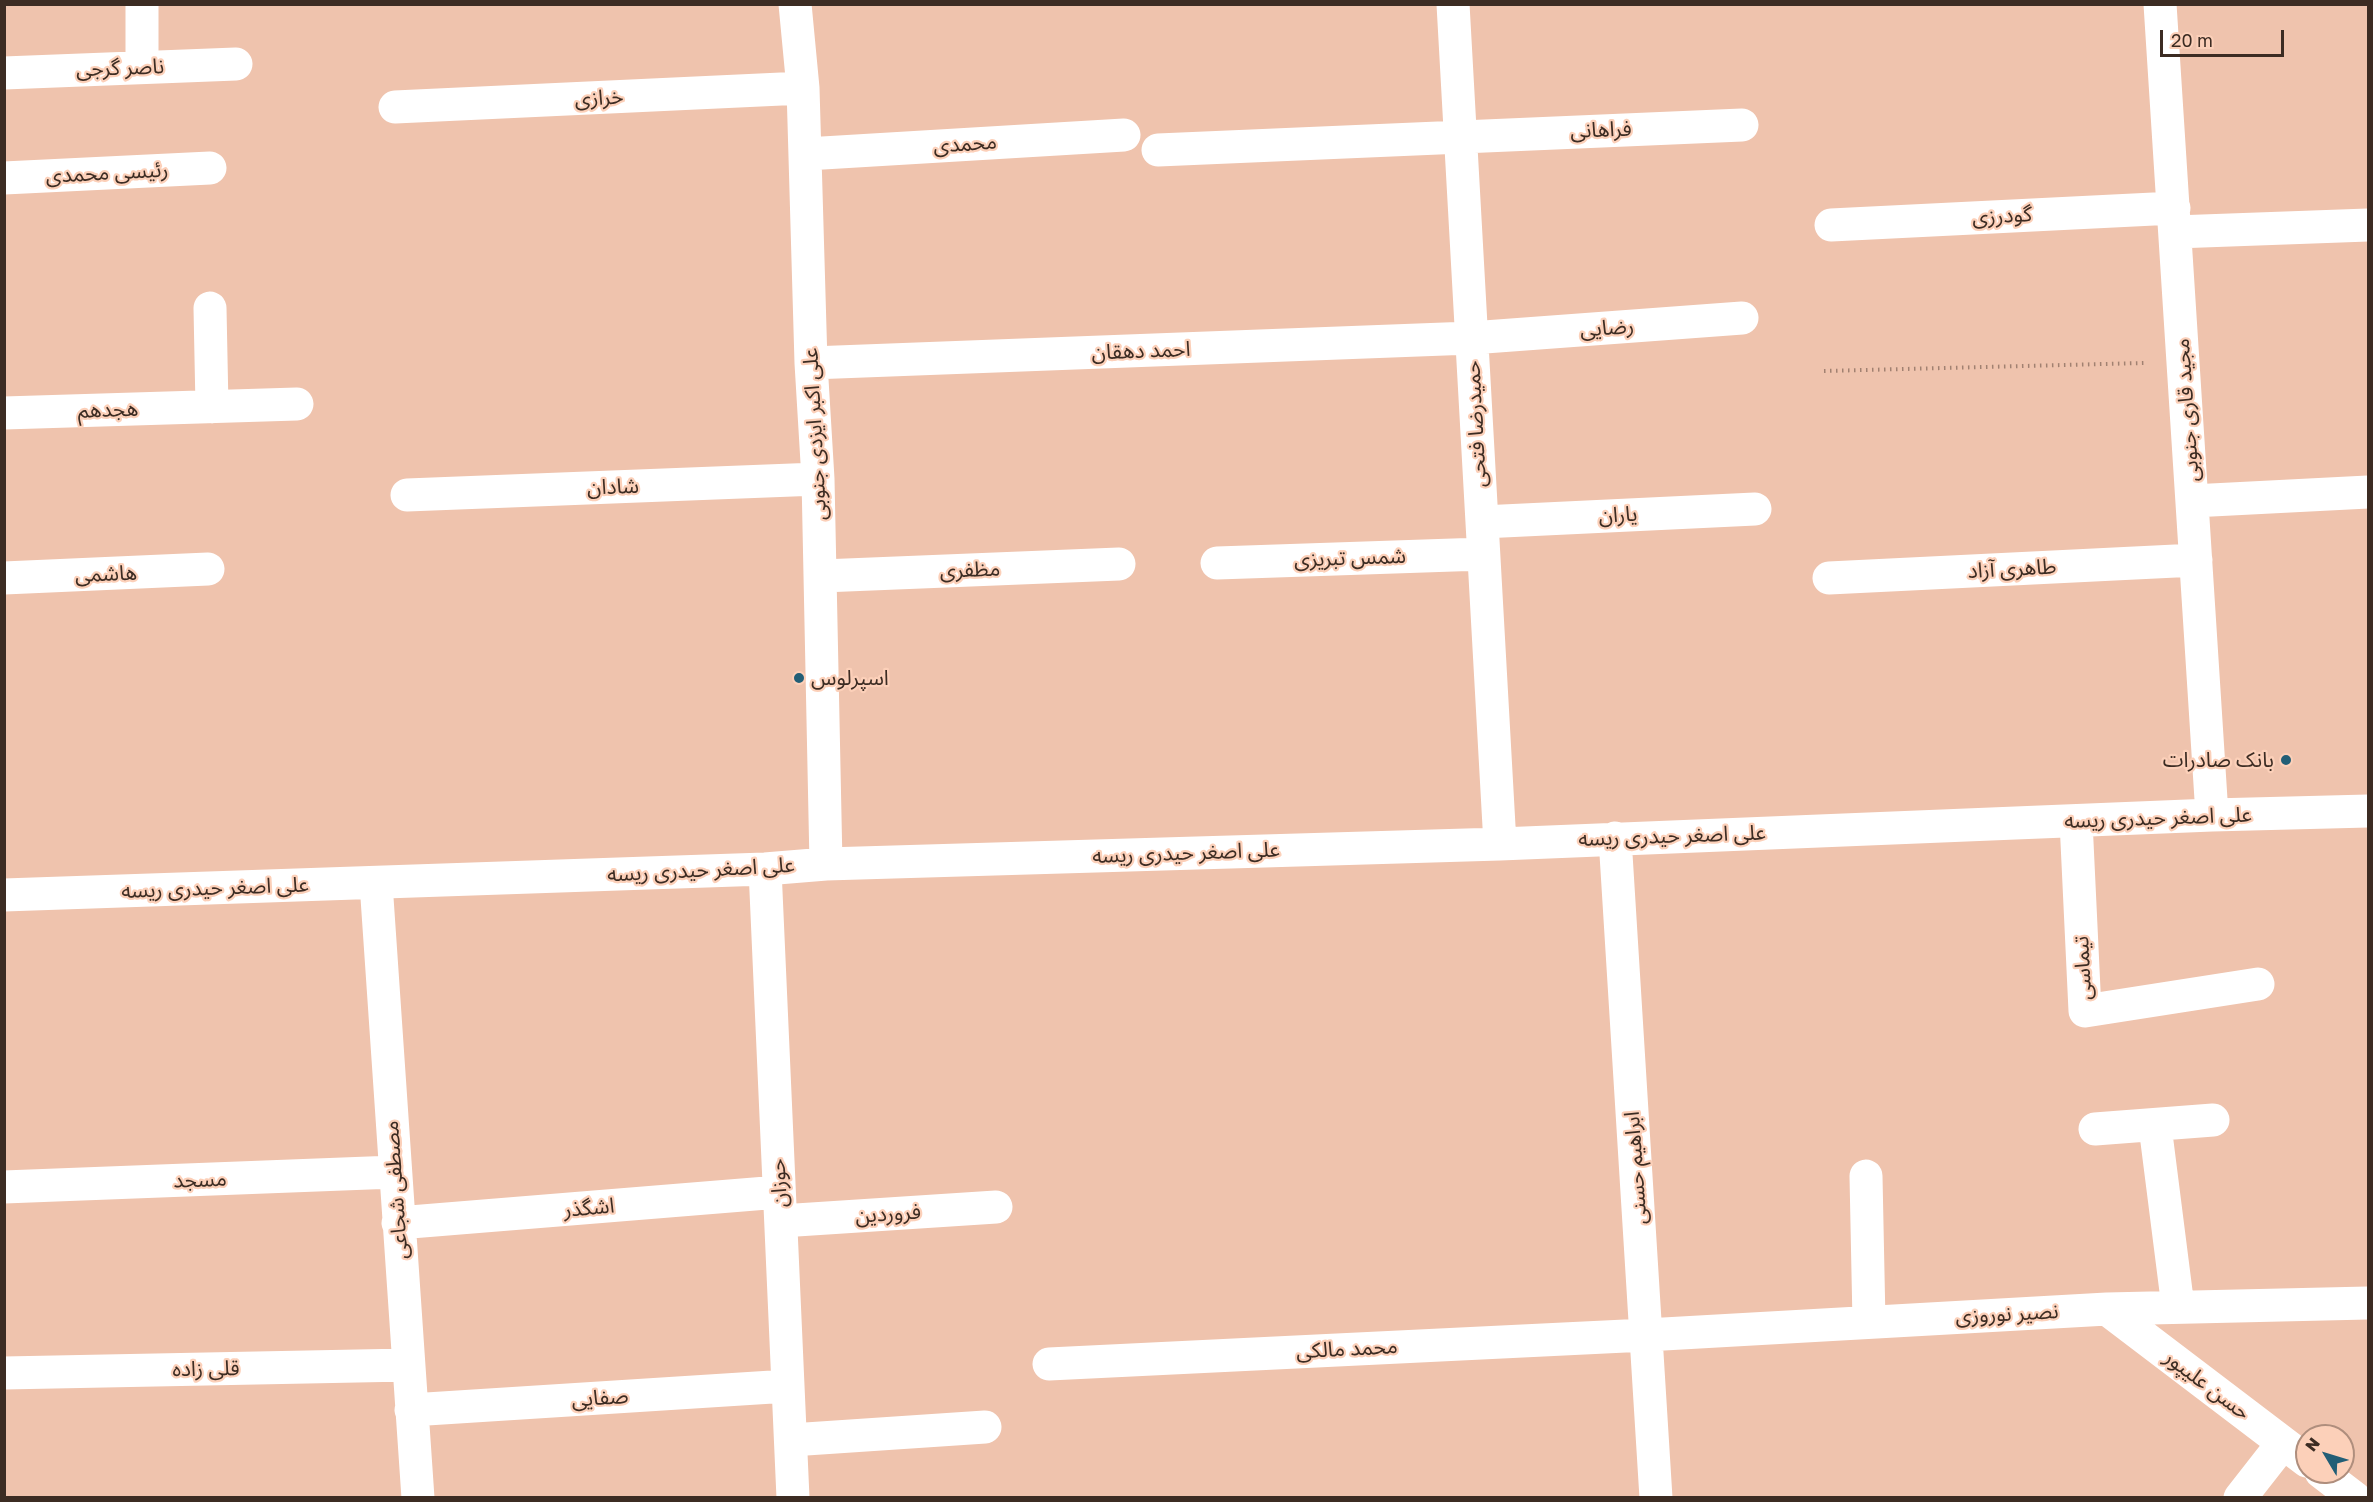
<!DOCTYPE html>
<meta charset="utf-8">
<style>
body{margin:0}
#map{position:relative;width:2373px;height:1502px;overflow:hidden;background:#efc3ad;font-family:"Golos Text",sans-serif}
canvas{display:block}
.frame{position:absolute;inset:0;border:6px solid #3c2c23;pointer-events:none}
.north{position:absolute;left:2295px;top:1424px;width:60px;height:60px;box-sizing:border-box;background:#fcd0b9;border:2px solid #af8e7d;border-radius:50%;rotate:308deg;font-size:16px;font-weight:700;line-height:24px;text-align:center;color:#3c2c23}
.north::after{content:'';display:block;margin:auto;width:21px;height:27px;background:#225e76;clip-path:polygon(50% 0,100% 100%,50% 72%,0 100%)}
.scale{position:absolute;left:2160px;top:30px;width:124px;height:27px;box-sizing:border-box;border:3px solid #3c2c23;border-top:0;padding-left:8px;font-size:18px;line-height:21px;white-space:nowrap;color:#3c2c23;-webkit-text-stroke:4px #fcd0b9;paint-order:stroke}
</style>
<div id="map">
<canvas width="2373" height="1502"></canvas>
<div class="frame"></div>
<div class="north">N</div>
<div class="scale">20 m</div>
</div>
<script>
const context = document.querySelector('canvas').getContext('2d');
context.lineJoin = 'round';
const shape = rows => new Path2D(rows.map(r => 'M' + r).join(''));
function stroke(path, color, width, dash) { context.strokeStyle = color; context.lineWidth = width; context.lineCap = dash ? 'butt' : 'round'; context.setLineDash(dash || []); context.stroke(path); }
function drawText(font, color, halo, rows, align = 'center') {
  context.font = font + ' "Golos Text","Noto Sans Arabic",sans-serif'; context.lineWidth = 4.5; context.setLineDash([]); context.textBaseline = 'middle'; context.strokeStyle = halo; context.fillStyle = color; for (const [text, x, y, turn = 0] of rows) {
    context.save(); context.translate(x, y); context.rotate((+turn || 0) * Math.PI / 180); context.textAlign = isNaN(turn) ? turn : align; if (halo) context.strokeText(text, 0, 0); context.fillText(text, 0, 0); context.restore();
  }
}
stroke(shape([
 [1824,371,2144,363]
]), '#a18171', 4, [1.5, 4.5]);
stroke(shape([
 [142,4,142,67],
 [795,4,803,88,811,363,818,479,826,864],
 [1453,4,1500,844],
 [2160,4,2212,815],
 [4,73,236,64],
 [395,107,803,88],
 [1158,150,1742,125],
 [806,154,1124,135],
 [4,178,210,168],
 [1831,225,2174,208],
 [2175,232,2368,225],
 [210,308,212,407],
 [811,363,1471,338,1742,318],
 [4,413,297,404],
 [407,495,818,479],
 [2192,501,2368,492],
 [1482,522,1755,509],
 [1217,563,1483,554],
 [822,576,1119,564],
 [4,578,208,569],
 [1829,578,2196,560],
 [2076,821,2085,1011,2258,984],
 [1615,838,1656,1498],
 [765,869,793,1498],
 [376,883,418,1498],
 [4,895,765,869,826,864,1500,844,2212,815,2368,811],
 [2155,1126,2178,1307],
 [2095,1129,2213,1120],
 [1866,1176,1869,1322],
 [4,1187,395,1172],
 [781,1221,996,1207],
 [398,1223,779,1192],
 [2107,1309,2307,1461],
 [1049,1364,1646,1335,2107,1309,2368,1303],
 [4,1373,408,1365],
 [411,1410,788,1386],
 [791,1440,985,1427],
 [2321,1472,2355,1498],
 [2240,1498,2283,1443]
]), '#fff', 33);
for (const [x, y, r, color] of [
 [799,678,6,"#225e76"],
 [2286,760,6,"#225e76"]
]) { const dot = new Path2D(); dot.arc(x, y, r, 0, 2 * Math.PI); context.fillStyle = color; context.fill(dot); stroke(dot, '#fcd0b9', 2); }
drawText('21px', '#3c2c23', '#fcd0b9', [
 ["ناصر گرجی",120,68,-2],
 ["خرازی",599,98,-3],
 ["فراهانی",1601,130,-2],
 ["محمدی",965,144,-4],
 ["رئیسی محمدی",107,173,-3],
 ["گودرزی",2002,216,-3],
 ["رضایی",1607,328,-4],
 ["احمد دهقان",1141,351,-2],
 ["هجدهم",108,410,-2],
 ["مجید قاری جنوبی",2187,410,-94],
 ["حمیدرضا فتحی",1476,424,-93],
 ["علی اکبر ایزدی جنوبی",815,434,-93],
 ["شادان",613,487,-2],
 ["یاران",1618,515,-3],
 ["شمس تبریزی",1350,558,-2],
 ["طاهری آزاد",2012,569,-3],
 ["مظفری",970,570,-2],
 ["هاشمی",106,574,-2],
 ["علی اصغر حیدری ریسه",2158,818,-2],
 ["علی اصغر حیدری ریسه",1672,836,-2],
 ["علی اصغر حیدری ریسه",1186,853,-2],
 ["علی اصغر حیدری ریسه",701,870,-3],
 ["علی اصغر حیدری ریسه",215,888,-2],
 ["تیماسی",2083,968,-93],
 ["ابراهیم حسنی",1636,1168,-94],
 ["مسجد",200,1180,-2],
 ["حوزان",779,1183,-93],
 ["مصطفی شجاعی",396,1190,-94],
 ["اشگذر",589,1208,-5],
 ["فروردین",888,1214,-4],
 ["نصیر نوروزی",2007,1314,-3],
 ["محمد مالکی",1347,1349,-3],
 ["قلی زاده",206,1369,-1],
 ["حسن علیپور",2207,1385,37],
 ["صفایی",600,1398,-4]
]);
drawText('21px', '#3c2c23', '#fcd0b9', [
 ["اسپرلوس",811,678],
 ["بانک صادرات",2274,760,"right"]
], 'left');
</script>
